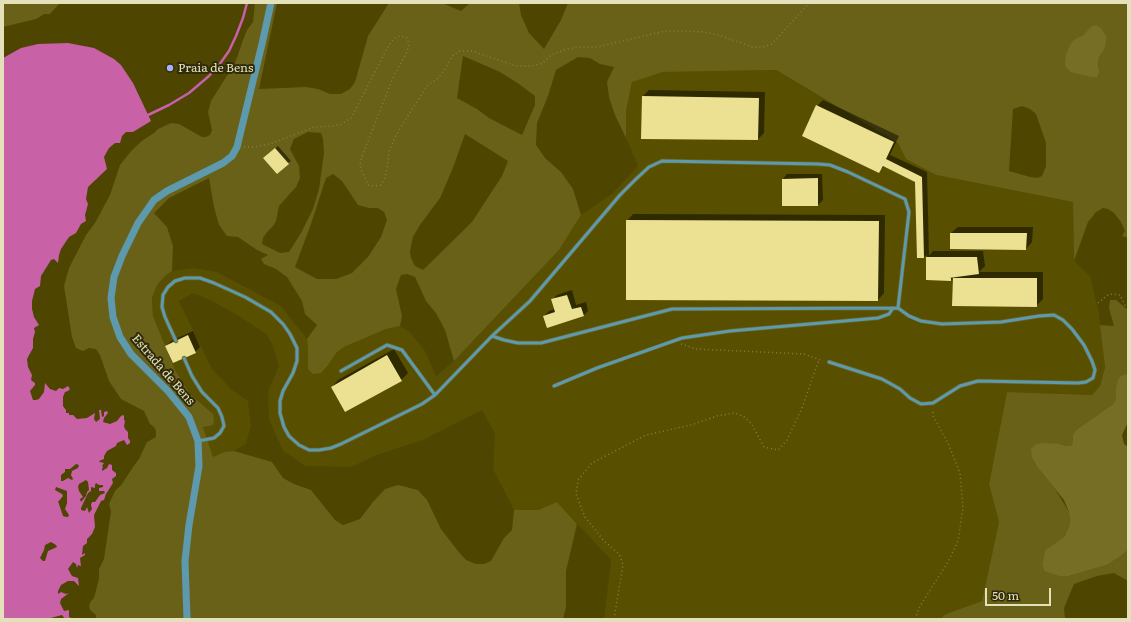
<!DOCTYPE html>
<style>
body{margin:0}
#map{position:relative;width:1131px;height:622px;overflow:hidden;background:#4d4500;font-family:Literata,serif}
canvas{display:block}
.frame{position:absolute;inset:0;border:4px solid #e4e0ba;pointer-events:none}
.scale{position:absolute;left:985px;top:588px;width:66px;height:18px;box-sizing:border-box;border:2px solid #e4e0ba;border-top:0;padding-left:5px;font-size:12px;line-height:14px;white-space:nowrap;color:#e4e0ba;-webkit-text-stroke:3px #2f2b09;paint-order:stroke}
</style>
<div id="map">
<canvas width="1131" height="622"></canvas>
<div class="frame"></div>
<div class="scale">50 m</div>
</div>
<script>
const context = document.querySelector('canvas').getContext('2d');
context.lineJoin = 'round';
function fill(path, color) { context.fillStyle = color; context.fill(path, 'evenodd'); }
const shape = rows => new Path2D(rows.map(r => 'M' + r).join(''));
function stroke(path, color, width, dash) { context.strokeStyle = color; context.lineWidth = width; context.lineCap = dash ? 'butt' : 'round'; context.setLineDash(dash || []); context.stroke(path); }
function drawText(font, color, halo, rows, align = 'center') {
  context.font = font + ' Literata,serif'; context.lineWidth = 4; context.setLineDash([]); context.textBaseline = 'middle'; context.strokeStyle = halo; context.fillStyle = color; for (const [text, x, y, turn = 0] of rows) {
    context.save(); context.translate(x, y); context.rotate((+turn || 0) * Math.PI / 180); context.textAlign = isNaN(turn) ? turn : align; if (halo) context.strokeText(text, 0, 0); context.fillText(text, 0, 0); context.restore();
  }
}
fill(shape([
 [775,70,898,143,906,159,936,175,1073,202,1074,261,1090,276,1099,313,1105,367,1100,386,1092,395,1007,392,989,484,999,522,982,601,946,614,940,619,604,619,611,560,557,502,538,510,514,510,493,469,495,434,482,410,423,440,377,455,351,467,305,466,283,451,269,420,268,392,279,366,273,346,266,334,239,316,210,300,193,293,179,301,212,369,232,390,248,401,251,425,246,444,234,451,224,452,213,457,203,427,213,414,190,394,175,370,153,316,152,298,157,285,165,276,172,271,194,268,217,272,281,306,307,339,308,348,308,361,328,365,337,352,344,347,386,329,400,326,410,332,425,351,436,376,454,361,559,250,581,215,613,193,638,166,626,138,626,111,632,82,663,72]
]), '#584f00');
fill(shape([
 [3,3,60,3,50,14,44,14,36,19,3,27],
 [255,3,277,3,259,89,306,87,318,89,330,94,341,94,350,89,355,82,368,36,389,3,442,3,461,11,470,3,519,3,521,15,529,33,544,49,561,20,568,3,1128,3,1128,238,1122,236,1125,231,1121,222,1114,213,1108,209,1103,208,1096,212,1088,222,1074,261,1073,202,936,175,906,159,898,143,776,70,663,72,632,82,626,111,626,138,615,115,609,97,607,82,614,67,600,64,590,58,578,57,556,70,548,96,537,123,536,145,545,158,561,172,573,189,581,215,559,250,454,361,445,330,436,313,426,301,415,277,407,274,401,275,396,289,402,316,400,326,386,329,344,347,337,352,328,365,321,373,313,374,308,369,308,348,307,339,317,325,305,314,302,301,287,277,276,269,264,264,261,259,268,255,257,250,238,237,227,236,219,225,214,207,209,178,169,198,154,213,167,227,173,246,172,271,165,276,157,285,152,298,153,316,175,370,190,394,213,414,214,421,213,425,203,427,213,457,224,452,234,451,272,462,283,478,294,484,311,490,335,520,343,525,360,519,373,502,385,489,398,485,418,490,427,500,441,529,458,551,466,560,476,564,484,564,491,561,504,538,512,530,514,510,538,510,557,502,577,524,566,571,566,607,563,619,96,619,96,615,90,610,89,606,91,601,94,598,99,579,99,569,104,559,111,511,109,504,115,491,122,484,133,467,139,459,147,442,156,437,156,431,154,427,150,424,144,411,121,399,109,381,100,355,96,349,89,348,83,351,76,348,72,337,64,286,69,268,86,235,95,223,110,195,120,165,132,150,143,140,154,133,158,129,171,123,179,124,202,137,206,137,210,135,212,130,208,112,211,101,228,74,233,69,243,40,247,30,253,22],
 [1092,27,1102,29,1107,39,1105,49,1099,57,1098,64,1099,67,1075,39,1083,35],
 [463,56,500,72,519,84,535,96,535,105,522,135,489,118,477,109,457,98],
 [1022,106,1030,109,1036,114,1046,143,1046,166,1042,176,1037,178,1030,177,1009,171,1013,109],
 [308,132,321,133,323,139,324,153,319,189,313,209,301,233,289,252,280,253,262,244,263,238,267,232,273,226,276,221,279,206,296,187,300,178,299,166,290,149,294,139],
 [465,134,508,161,502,176,472,222,423,270,415,266,411,258,410,251,413,237,420,225,440,198,453,168],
 [333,174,342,181,358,205,369,208,378,208,384,212,387,220,381,237,368,257,352,273,336,279,317,279,295,267,311,224,326,178],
 [1110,300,1116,300,1128,310,1128,374,1116,389,1116,398,1113,404,1076,430,1073,435,1072,445,1066,446,1060,444,1038,468,1055,489,1069,512,1070,524,1064,537,1045,550,1042,565,1059,576,1069,576,1107,565,1121,556,1128,550,1128,581,1114,573,1097,576,1074,584,1064,608,1065,619,940,619,946,614,982,601,999,522,989,484,1007,392,1092,395,1100,386,1105,367,1100,325,1114,326,1109,308]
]), '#6a6118');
fill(shape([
 [1096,25,1102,29,1107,38,1105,49,1099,57,1098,64,1099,73,1097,77,1091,77,1071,72,1065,66,1066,55,1070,45,1075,39,1083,35,1092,26],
 [1128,374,1128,422,1122,435,1124,444,1128,447,1128,550,1121,556,1107,565,1069,576,1059,576,1045,571,1042,565,1045,550,1064,537,1070,524,1069,512,1064,500,1038,468,1032,457,1031,449,1036,444,1043,443,1060,444,1066,446,1072,445,1073,435,1076,430,1113,404,1116,398,1116,389,1118,380,1121,376]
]), '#776e25');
fill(shape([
 [68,43,94,48,114,59,121,65,133,83,151,121,133,132,126,132,122,136,120,143,115,143,109,148,104,157,107,169,88,187,86,199,88,204,85,215,86,221,81,224,76,233,69,237,61,249,59,255,58,263,54,259,51,260,41,276,40,286,35,289,32,301,32,309,34,317,39,325,34,328,35,332,33,339,33,348,27,359,28,367,32,375,31,380,35,383,35,385,30,391,33,400,36,400,39,399,44,392,45,383,50,389,56,391,59,388,63,389,68,386,70,389,68,391,65,392,63,397,63,406,66,410,66,413,69,413,69,415,73,415,77,419,87,418,95,413,94,419,96,422,100,419,99,410,101,410,102,417,104,416,104,412,107,411,108,413,104,418,103,422,110,424,117,421,121,416,123,415,124,416,124,420,125,421,124,426,125,429,128,432,128,438,130,441,130,443,127,445,124,440,117,443,116,446,107,451,104,456,104,459,99,461,100,462,104,463,102,466,103,467,102,469,102,471,107,468,109,464,112,465,112,470,116,473,116,476,112,479,113,483,106,494,104,500,101,501,94,515,95,527,92,534,87,539,87,543,83,546,82,555,85,553,85,555,80,558,81,566,78,565,77,568,76,564,73,562,68,569,72,576,78,578,79,586,74,581,68,581,61,585,58,591,58,594,61,592,66,594,69,593,61,599,60,603,64,611,69,610,69,617,73,619,65,619,62,615,47,619,3,619,3,58,21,48,38,44],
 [76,464,79,465,78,468,72,471,71,475,73,479,72,480,68,478,63,481,61,481,61,475,65,472,65,469,70,469],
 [86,480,88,482,89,490,87,492,86,496,81,502,80,499,83,497,79,491,78,487,79,484],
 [96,483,99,485,103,485,103,487,99,488,99,491,104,491,105,493,100,495,95,502,92,502,91,505,92,509,89,513,87,507,85,511,81,510,81,508,88,493,91,491,91,487,95,488,95,485],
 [56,487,67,491,67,503,65,509,69,515,68,517,66,517,63,516,59,504,58,502,63,496,62,494,55,490],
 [51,542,56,545,57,547,48,551,45,561,43,561,40,558,44,550,45,545]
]), '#c861a6');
fill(shape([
 [649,90,765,92,764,133,758,139,642,97],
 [823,100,899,136,890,155,927,172,929,256,933,251,983,251,985,266,979,272,1043,272,1043,299,1036,306,953,305,954,277,951,280,927,279,927,255,924,257,916,181,885,166,879,171,817,106],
 [278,146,291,161,288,163,267,155],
 [787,174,822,174,823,200,818,205,783,179],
 [633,214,885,215,884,293,878,300,627,221],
 [958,227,1033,227,1032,242,1026,249,951,233],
 [572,290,576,305,586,302,588,311,583,316,544,316,549,311,555,309,552,300,557,295],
 [193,331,200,347,195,352,166,346,171,341],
 [394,349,408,373,401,380,332,387,338,380]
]), '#0007');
stroke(shape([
 [148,115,169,105,189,93,209,76,219,65,229,51,236,36,243,18,247,3]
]), '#c861a6', 2.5);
fill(shape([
 [642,96,759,98,758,140,641,139],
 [816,105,894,142,886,159,922,177,924,258,917,258,915,182,883,166,879,173,802,136],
 [275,148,289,164,277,174,263,158],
 [818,178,818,206,782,206,782,179],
 [626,220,879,221,878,301,626,300],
 [950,233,1027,233,1026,250,950,249],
 [926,257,977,257,979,274,949,278,951,278,951,281,926,280],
 [953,278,1037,278,1037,307,952,306],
 [567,295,572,309,581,307,584,316,547,328,543,316,555,312,551,299],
 [188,335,196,353,173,363,165,346],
 [387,355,402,381,345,412,331,387]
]), '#ece192');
const service = shape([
 [662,161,818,164,830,165,848,172,905,199,909,212,898,308,672,309,541,343,518,343,504,340,492,336,530,301,620,195,636,179,649,167,662,161],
 [176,341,165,317,162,307,163,295,168,287,175,281,185,278,200,278,214,283,245,297,271,312,283,324,290,334,297,348,297,361,293,373,283,391,280,401,280,413,284,427,289,436,299,445,309,450,319,450,331,448,341,444,422,404,435,395,492,336],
 [184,358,192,376,202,392,218,408,222,417,224,426,220,433,214,438,198,441],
 [829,362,882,379,900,389,910,398,921,404,933,403,960,386,978,381,1078,383,1086,382,1093,378,1095,370,1092,361,1084,345,1072,329,1063,320,1054,315,1039,316,1001,322,942,324,921,321,909,316,898,308],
 [341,371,387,345,402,350,435,395],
 [554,386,597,368,682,338,730,331,878,318,889,314,893,308]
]);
const tertiary = shape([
 [187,619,185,561,189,525,199,466,198,441,189,417,168,391,131,354,120,337,113,317,111,298,114,277,122,256,138,223,154,200,167,191,223,163,232,156,237,147,262,44,271,3]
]);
stroke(service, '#6b6425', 4.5);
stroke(tertiary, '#6b6425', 8);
stroke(shape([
 [1121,3,1128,4],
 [244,147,254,147,273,143,314,127,333,126,342,124,351,118,390,43,396,37,401,36,407,38,409,44,407,52,394,75,362,156,360,164,361,169,368,185,374,186,381,185,385,178,387,169,389,152,395,137,402,125,427,86,438,78,445,69,452,56,460,51,472,51,516,66,532,66,543,63,551,55,564,50,578,47,597,47,665,31,681,31,705,32,721,36,753,47,763,47,772,44,809,3],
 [1098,303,1109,294,1120,295,1125,305,1128,307],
 [681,344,696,349,804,354,823,361],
 [614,619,623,565,619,554,604,541,585,517,576,494,578,480,592,463,646,435,691,425,717,416,734,413,743,416,751,423,764,447,778,450,787,440,802,408,819,360],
 [915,619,920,606,948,562,958,541,963,508,960,473,948,443,933,416,933,409]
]), '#867f46', 1.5, [1, 3]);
stroke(service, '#5d9aae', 3);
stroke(tertiary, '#5d9aae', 7);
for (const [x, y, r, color] of [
 [170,68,4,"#acaffb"]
]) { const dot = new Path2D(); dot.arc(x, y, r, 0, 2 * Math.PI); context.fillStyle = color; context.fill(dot); stroke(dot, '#2f2b09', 1.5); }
drawText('12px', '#e4e0ba', '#2f2b09', [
 ["Praia de Bens",178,68]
], 'left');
drawText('12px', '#e4e0ba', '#2f2b09', [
 ["Estrada de Bens",163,370,49]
]);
</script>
